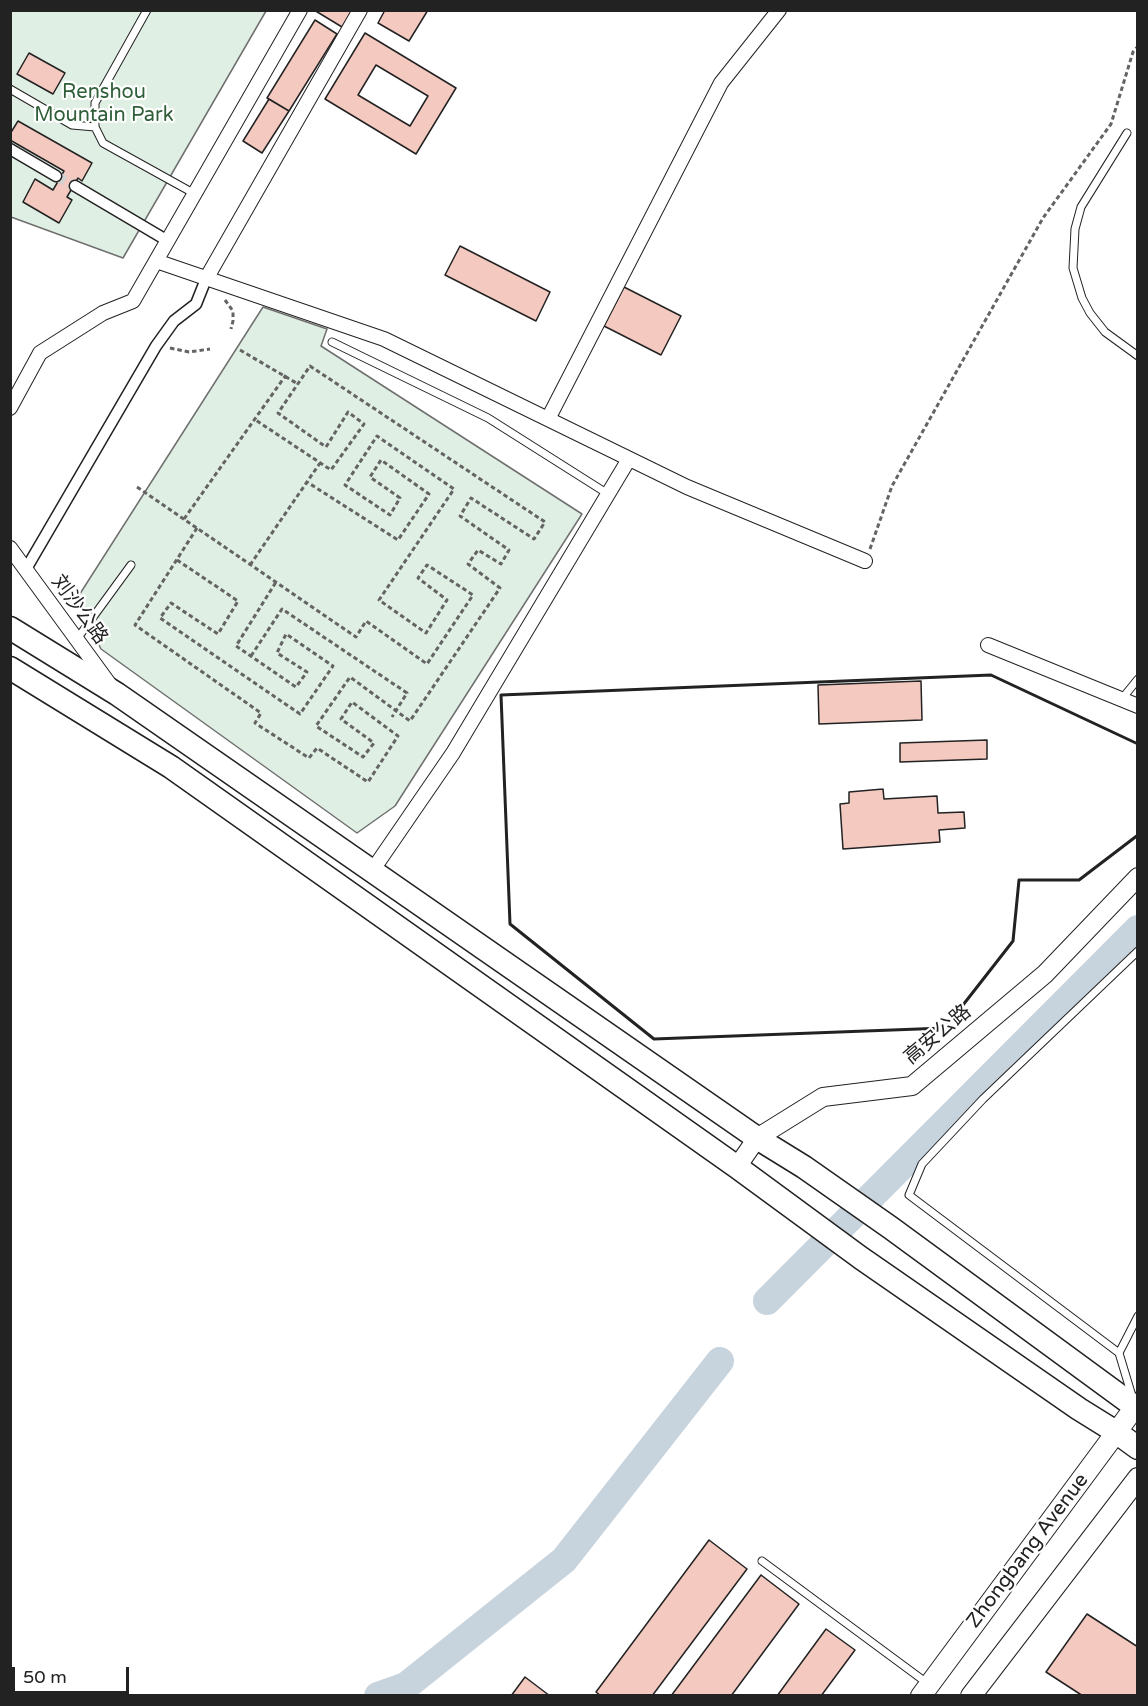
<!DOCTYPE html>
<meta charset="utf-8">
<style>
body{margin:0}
#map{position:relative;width:1148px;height:1706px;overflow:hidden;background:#fff;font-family:"Varela Round",sans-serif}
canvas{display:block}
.frame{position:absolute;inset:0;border:12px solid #222;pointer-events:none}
.scale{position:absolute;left:12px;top:1667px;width:117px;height:27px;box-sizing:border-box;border:3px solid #222;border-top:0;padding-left:8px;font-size:18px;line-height:21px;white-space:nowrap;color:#222;-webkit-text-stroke:4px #fff;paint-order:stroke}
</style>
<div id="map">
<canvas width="1148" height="1706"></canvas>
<div class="frame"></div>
<div class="scale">50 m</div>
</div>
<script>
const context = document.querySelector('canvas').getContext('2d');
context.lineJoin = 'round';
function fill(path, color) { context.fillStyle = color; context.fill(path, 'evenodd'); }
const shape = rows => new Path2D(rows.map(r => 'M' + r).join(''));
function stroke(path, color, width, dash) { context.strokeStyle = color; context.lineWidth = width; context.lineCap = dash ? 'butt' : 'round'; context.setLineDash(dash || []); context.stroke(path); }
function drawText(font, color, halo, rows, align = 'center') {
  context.font = font + ' "Varela Round","Noto Sans SC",sans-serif'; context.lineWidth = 4.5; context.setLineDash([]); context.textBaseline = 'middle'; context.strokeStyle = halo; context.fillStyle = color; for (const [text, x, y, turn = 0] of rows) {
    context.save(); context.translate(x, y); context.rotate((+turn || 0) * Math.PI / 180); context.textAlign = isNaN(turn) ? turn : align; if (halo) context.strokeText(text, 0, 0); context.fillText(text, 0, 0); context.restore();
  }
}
const green = shape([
 [10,11,266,11,123,258,11,217,10,11],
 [263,307,327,329,321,346,582,514,395,806,357,833,101,649,76,600,263,307]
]);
fill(green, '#e0efe3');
stroke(green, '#6f6f6f', 1.5);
stroke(shape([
 [767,1301,1138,929],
 [378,1696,406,1686,564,1560,720,1361]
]), '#c7d3dd', 28);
const building = shape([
 [314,10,353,10,342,27,314,10],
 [385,10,428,10,409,41,378,23,385,10],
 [315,20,337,34,289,111,267,98,315,20],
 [365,33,456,88,416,154,325,99,365,33],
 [376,65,428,96,410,126,358,95,376,65],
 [29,53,65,73,53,94,17,74,29,53],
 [269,99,289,111,262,153,243,141,269,99],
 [18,121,92,163,82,181,78,178,67,197,72,200,59,223,23,202,35,179,53,190,64,171,10,140,10,134,18,121],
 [460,246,550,292,536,321,445,275,460,246],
 [624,287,681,316,661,355,604,326,624,287],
 [921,681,922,720,819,724,818,685,921,681],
 [987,740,987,759,900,762,900,743,987,740],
 [883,789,884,799,937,796,938,813,964,812,965,828,939,830,940,842,843,849,840,804,849,803,849,792,883,789],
 [709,1540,747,1569,652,1696,601,1696,596,1692,709,1540],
 [761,1575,799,1604,731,1696,671,1696,761,1575],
 [1087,1614,1138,1647,1138,1696,1083,1696,1046,1672,1087,1614],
 [826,1629,855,1650,821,1696,777,1696,826,1629],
 [525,1677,550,1696,511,1696,525,1677]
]);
fill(building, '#f3c9c0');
stroke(building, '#222', 1.5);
stroke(shape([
 [56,176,75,186]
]), '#d3d3d3', 10, [10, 5]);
const service = shape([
 [147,10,95,103,95,127,103,143,195,194],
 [10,89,72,125,95,127],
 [1127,133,1081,207,1075,229,1073,268,1082,298,1090,313,1105,332,1138,356],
 [332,342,488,418,608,494],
 [77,639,131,565],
 [1121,700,1138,679],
 [1119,1353,909,1195,922,1164,983,1099,1138,951],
 [1132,1396,1119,1353,1138,1316],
 [762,1561,927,1683]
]);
const pedestrian = shape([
 [10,149,56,176],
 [75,186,168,241],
 [26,569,156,346,174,321,196,304,206,279]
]);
const minor = shape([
 [156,261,384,339,687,487,865,561],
 [206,279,360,10],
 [10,408,40,353,103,313,133,301,300,10],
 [548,419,721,83,779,10],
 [10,548,110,685],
 [988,645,1138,706],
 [372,871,453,753,629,459]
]);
const tertiary = shape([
 [737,1167,757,1138,823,1097,912,1086,1045,974,1138,877]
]);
const secondary = shape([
 [921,1696,1135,1407],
 [971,1696,1138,1478]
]);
const primary = shape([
 [10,628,117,694,757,1138,804,1167,891,1228,1138,1409],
 [10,668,171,767,737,1167,861,1258,1079,1409,1116,1432,1138,1448]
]);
stroke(service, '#222', 9);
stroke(pedestrian, '#222', 13);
stroke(minor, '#222', 16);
stroke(tertiary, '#222', 20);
stroke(secondary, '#222', 22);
stroke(primary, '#222', 25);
stroke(shape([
 [225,300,233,311,233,321,231,329],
 [170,348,189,352,210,349],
 [240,350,298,384],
 [137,487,356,637,366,621,427,664,473,595,427,565,418,578,447,600,426,633,379,600,454,489,377,436,345,485,390,515,400,498,370,477,381,460,429,494,398,540,307,482],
 [184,519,286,375],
 [197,528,135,625,261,713,255,723,309,758,317,748,368,782,398,736,352,702,341,719,374,743,363,757,316,726,350,677,410,721,500,588,468,564,478,550,501,564,509,550,460,516,471,498,534,539,545,522,310,366,278,413,326,447,348,412,364,424,331,470,254,419],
 [870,549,892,486,1043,218,1111,124,1133,52,1138,46],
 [177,560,238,601,218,634,171,603,160,618,300,714,333,666,286,634,277,653,307,672,296,687,236,646,276,582],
 [250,565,320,463],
 [251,656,282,609,407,693,392,717]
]), '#646464', 3, [4.5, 3]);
stroke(service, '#fff', 7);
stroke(pedestrian, '#fff', 10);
stroke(minor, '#fff', 14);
stroke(tertiary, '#fff', 18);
stroke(secondary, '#fff', 20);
stroke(primary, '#fff', 22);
stroke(shape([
 [1138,744,991,675,501,695,510,924,654,1039,945,1028,1013,941,1019,880,1079,880,1138,835]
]), '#222', 3);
drawText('20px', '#2f5e38', '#fff', [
 ["Renshou",104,93],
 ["Mountain Park",104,116]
]);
drawText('20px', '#222', '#fff', [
 ["刘沙公路",79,610,54],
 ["高安公路",938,1035,-40],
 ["Zhongbang Avenue",1028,1551,-53]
]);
</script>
